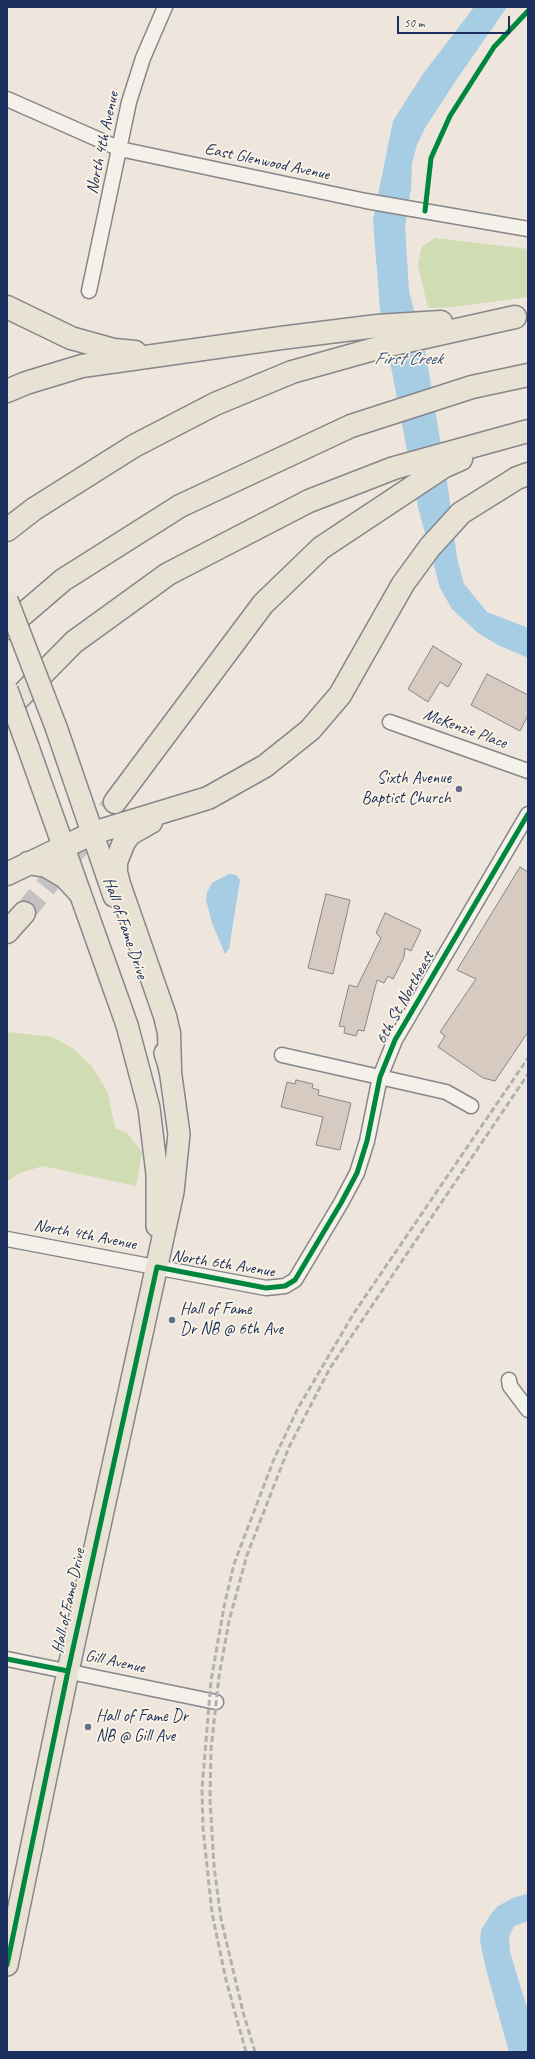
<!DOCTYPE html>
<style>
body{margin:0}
#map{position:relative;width:535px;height:2059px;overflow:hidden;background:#eee5dc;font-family:Caveat,sans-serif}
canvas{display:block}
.frame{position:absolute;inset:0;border:8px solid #1b2f5e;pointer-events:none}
.scale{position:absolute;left:397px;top:16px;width:113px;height:18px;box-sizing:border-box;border:2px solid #1b2f5e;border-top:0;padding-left:5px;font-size:12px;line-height:14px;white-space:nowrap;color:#1b2f5e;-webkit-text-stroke:3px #fcf5e5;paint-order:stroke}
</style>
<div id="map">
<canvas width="535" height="2059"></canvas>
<div class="frame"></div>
<div class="scale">50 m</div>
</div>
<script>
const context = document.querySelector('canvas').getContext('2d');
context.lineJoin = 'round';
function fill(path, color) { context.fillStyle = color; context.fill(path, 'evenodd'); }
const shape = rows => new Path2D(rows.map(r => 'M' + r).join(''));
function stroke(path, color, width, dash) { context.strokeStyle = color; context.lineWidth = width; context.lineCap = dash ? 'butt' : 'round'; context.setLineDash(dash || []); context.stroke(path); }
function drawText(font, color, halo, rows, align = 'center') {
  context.font = font + ' Caveat,sans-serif'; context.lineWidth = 3.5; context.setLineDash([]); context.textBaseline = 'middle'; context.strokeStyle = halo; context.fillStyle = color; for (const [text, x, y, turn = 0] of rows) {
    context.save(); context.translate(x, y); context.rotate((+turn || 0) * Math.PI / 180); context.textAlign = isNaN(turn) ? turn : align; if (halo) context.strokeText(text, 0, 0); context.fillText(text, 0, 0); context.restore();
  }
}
fill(shape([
 [435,238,528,249,528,297,453,307,428,308,418,265,422,247],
 [7,1032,53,1037,75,1050,93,1068,108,1093,115,1128,127,1133,142,1152,136,1186,43,1166,19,1173,7,1182]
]), '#d0dcb1');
fill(shape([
 [474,7,507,7,457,79,425,128,417,145,412,163,411,189,405,226,409,291,426,355,447,481,457,558,464,584,487,612,528,628,528,658,498,645,478,633,452,609,440,588,418,507,380,310,373,220,393,121,423,74],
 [229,874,236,875,240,880,229,949,225,954,212,923,206,900,207,892,212,883],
 [528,1894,528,1921,514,1926,509,1937,510,1952,528,2011,528,2052,509,2052,486,1969,480,1941,481,1930,491,1914,498,1906,515,1897]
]), '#a6cde4');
const building = shape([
 [433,646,462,664,448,687,440,682,428,702,408,689,433,646],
 [487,674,528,695,528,715,520,731,471,705,487,674],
 [520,867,528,872,528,1032,495,1081,483,1078,438,1047,445,1036,440,1032,476,979,457,970,520,867],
 [326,894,350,900,333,974,308,968,326,894],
 [385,913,421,930,411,951,405,948,404,957,393,979,388,976,384,983,377,980,364,1031,358,1030,356,1036,344,1033,345,1027,339,1026,349,985,357,987,381,938,376,933,385,913],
 [296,1080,313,1084,312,1088,319,1090,318,1095,351,1103,340,1150,316,1145,323,1117,281,1107,287,1082,295,1084,296,1080]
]);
fill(building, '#d7cac1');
stroke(building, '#86868b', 1);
stroke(shape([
 [24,913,115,802]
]), '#c4c1c3', 22, [22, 11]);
const street = shape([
 [7,99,120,149,366,201,528,229],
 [89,291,129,102,143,58,165,7],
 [390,722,528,771],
 [282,1055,446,1092,471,1106],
 [7,1239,266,1288,285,1286,295,1280,341,1203,357,1173,367,1141,380,1077,395,1040,528,814],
 [509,1380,510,1386,528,1410],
 [7,1659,216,1702]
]);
const primary = shape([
 [56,727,114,896],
 [28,747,127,1025,149,1108,157,1174,157,1226],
 [7,1965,68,1671,173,1192,179,1134,170,1069,165,1053]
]);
const highway = shape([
 [7,307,71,338,114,350,135,352],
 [7,391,26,383,82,366,281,338,377,326,441,322],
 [7,530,34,509,134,446,215,404,292,372,385,346,515,317],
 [7,628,63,580,180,506,351,426,472,387,528,375],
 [7,710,74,642,168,574,309,501,394,468,528,431],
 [115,802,263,604,321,548,443,467,461,459],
 [151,822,130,834,124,842,116,862,116,872,119,884,165,1016,169,1033,170,1069],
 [28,863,46,866,53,870,65,877,79,892],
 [7,874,93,833,208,798,265,766,310,730,340,695,403,584,430,547,461,513,517,478,528,474],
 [7,932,24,913]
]);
stroke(street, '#86868b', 17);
stroke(primary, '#86868b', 24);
stroke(highway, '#86868b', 25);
stroke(street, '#f4f0ea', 14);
stroke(primary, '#e7e2d3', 21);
stroke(highway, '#e7e2d3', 22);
stroke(shape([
 [246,2052,226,1980,212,1913,203,1828,202,1789,211,1681,224,1607,234,1564,274,1459,298,1408,354,1313,528,1058],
 [255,2052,243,2012,221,1919,214,1866,210,1799,211,1749,219,1676,229,1621,247,1555,289,1447,330,1368,528,1074]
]), '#b1b1b2', 3, [6, 3]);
const primaryBridge = shape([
 [7,600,56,727],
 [7,690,28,747]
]);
stroke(primaryBridge, '#86868b', 24, []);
stroke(primaryBridge, '#e7e2d3', 21);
stroke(shape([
 [425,211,431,158,450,116,494,47,528,11],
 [7,1659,68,1671],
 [7,1965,68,1671,157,1267,266,1288,285,1286,295,1280,341,1203,357,1173,367,1141,380,1077,395,1040,528,814]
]), '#00873e', 5);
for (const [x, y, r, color] of [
 [459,789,4,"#656f8a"],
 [172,1320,4,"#656f8a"],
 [88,1727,4,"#656f8a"]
]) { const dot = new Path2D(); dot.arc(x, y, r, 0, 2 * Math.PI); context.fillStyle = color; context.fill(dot); stroke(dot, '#fcf5e5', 1.5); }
drawText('17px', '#1b2f5e', '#fcf5e5', [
 ["North 4th Avenue",103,143,-78],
 ["East Glenwood Avenue",267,162,12],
 ["McKenzie Place",465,729,20],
 ["Hall of Fame Drive",125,928,71],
 ["6th St Northeast",405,998,-61],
 ["North 4th Avenue",85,1235,11],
 ["North 6th Avenue",223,1264,9],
 ["Hall of Fame Drive",69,1601,-78],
 ["Gill Avenue",115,1662,12]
]);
drawText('17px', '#1b2f5e', '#fcf5e5', [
 ["Sixth Avenue",451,779,"right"],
 ["Baptist Church",451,799,"right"],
 ["Hall of Fame",180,1310],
 ["Dr NB @ 6th Ave",180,1330],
 ["Hall of Fame Dr",96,1717],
 ["NB @ Gill Ave",96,1737]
], 'left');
drawText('italic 18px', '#365480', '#fcf5e5', [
 ["First Creek",408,359]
]);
</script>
